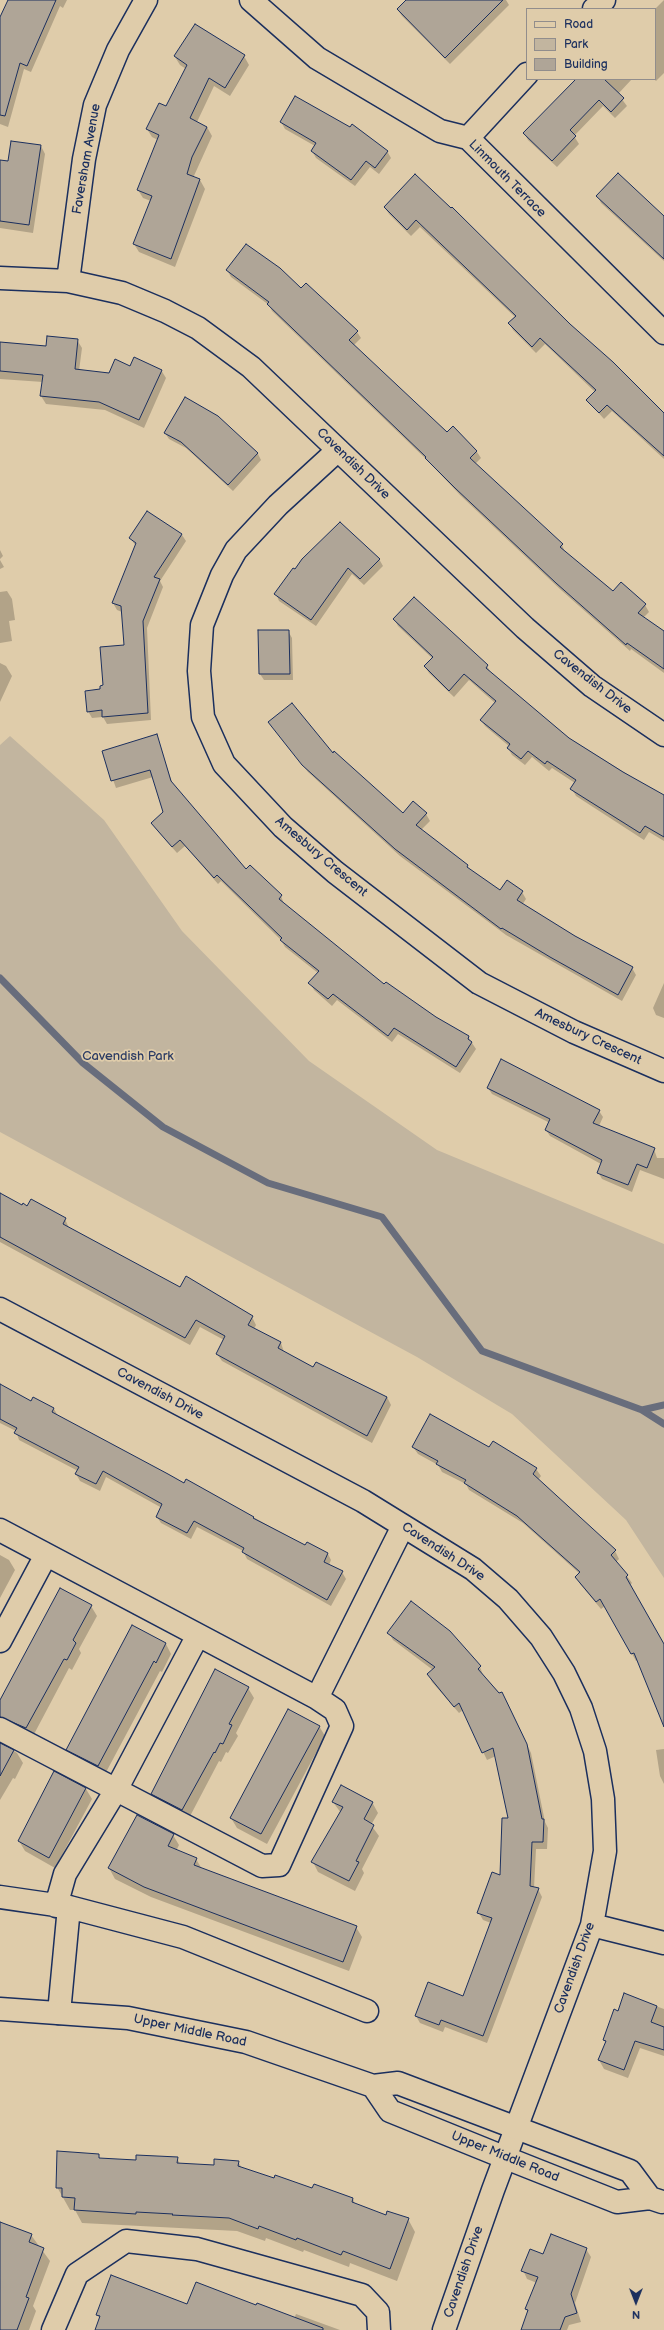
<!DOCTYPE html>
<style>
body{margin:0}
#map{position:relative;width:664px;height:2330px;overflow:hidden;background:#dfccaa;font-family:"Balsamiq Sans",sans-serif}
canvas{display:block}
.legend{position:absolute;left:526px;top:8px;width:130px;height:72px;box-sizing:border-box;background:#dfccaa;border:1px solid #918d8c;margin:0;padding:5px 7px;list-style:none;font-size:12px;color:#1b2f5e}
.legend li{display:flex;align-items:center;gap:8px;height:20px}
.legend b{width:20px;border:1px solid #918d8c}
.north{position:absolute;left:616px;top:2282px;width:40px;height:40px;-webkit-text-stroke:3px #dfccaa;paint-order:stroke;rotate:180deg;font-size:11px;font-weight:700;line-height:16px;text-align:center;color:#1b2f5e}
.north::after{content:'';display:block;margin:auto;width:14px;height:18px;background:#1b2f5e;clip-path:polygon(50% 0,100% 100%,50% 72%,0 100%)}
</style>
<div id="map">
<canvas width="664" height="2330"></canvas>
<ul class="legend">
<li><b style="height:5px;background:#dfccaa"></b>Road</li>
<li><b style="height:11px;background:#c2b59f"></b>Park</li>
<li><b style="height:11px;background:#afa597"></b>Building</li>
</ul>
<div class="north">N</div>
</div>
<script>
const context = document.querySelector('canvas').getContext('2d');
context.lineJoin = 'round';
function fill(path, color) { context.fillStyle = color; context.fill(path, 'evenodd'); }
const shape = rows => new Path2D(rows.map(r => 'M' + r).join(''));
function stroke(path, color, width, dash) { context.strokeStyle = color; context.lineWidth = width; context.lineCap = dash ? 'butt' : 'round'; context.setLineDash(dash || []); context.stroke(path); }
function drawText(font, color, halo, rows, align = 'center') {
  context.font = font + ' "Balsamiq Sans",sans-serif'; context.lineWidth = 3.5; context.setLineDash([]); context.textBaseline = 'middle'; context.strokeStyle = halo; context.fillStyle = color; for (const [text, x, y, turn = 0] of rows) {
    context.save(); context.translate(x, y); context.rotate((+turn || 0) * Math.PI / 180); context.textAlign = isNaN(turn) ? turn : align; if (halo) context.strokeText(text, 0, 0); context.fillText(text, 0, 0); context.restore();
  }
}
fill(shape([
 [10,736,104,820,182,931,309,1061,437,1150,664,1244,664,1578,626,1520,512,1414,417,1357,0,1132,0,745]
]), '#c2b59f');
fill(shape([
 [9,0,67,0,63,8,60,6,31,72,24,69,8,127,0,124,0,20],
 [408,0,506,0,509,5,450,64,402,16,398,10],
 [664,0,664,73,656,81,654,79,655,9],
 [195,25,244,56,249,65,230,96,214,86,197,122,207,127,212,136,193,178,200,180,205,189,175,267,139,252,134,244,151,201,143,198,138,190,158,140,152,137,147,129,167,108,186,69,180,65,175,57],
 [577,79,632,79,618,94,627,106,615,118,603,106,574,136,579,144,557,167,528,140,524,133],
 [295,97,387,151,391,158,379,174,370,167,355,186,316,158,312,151,315,146,285,129,281,122],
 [41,146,45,154,33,233,0,228,0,170,9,162],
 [415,176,521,275,569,325,664,415,664,459,612,411,604,419,587,400,595,392,545,344,536,353,513,330,509,323,515,317,420,227,411,236,389,214,385,208],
 [598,197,664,217,664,261,601,203],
 [227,270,301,289,357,332,361,338,353,346,447,433,453,427,477,452,481,458,475,464,562,545,565,552,613,592,645,605,649,612,643,618,664,633,664,673,631,649,630,651,561,590,460,495,427,460,272,311,269,305,231,277],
 [77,340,82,348,79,371,110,374,131,367,161,370,166,378,144,428,105,410,46,404,41,396,43,382,0,379,0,343,46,348],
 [218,417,258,454,261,460,233,491,186,448,169,439,165,433],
 [147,512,182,535,186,541,160,581,163,587,147,628,151,720,107,724,103,717,92,718,88,711,125,646,122,612,117,610,113,603,136,546,130,538],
 [0,550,3,556,0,559],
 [379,559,383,566,364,585,352,574,316,626,279,601,276,594,293,569],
 [0,560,4,567,0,569],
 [0,590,0,592,7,591,12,599,15,620,9,621,12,641,0,643],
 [394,619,487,666,491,673,569,738,664,797,664,841,649,832,644,840,576,796,572,789,575,783,552,768,549,771,532,757,525,765,512,755,508,748,510,747,485,726,481,720,495,703,469,680,454,697,429,673,425,667,433,659,398,626],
 [288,631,292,638,293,680,264,680,260,674],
 [0,663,6,666,12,676,0,702],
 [269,722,332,754,403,815,426,814,430,821,421,830,467,866,470,870,500,891,522,892,526,899,522,905,575,937,632,968,636,975,622,1001,506,935,400,856,308,772],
 [156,735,173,785,246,871,281,896,284,904,385,986,468,1037,476,1049,460,1073,398,1034,392,1042,337,1000,332,1006,314,990,310,983,318,973,285,947,281,940,221,881,218,884,185,846,177,853,156,829,152,823,164,813,153,777,116,788,103,752],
 [664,983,664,1018,656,1015,653,1008],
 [488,1088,599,1111,603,1117,599,1126,654,1149,657,1158,664,1158,664,1179,640,1170,632,1192,602,1179,598,1172,601,1164,550,1136,546,1130,550,1123,492,1094],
 [0,1194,22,1206,65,1219,69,1228,180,1288,252,1317,256,1325,254,1329,281,1343,284,1352,314,1368,387,1397,391,1405,372,1443,222,1361,217,1354,224,1340,200,1327,190,1345,0,1242],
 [0,1385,31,1402,34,1398,54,1409,58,1416,168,1475,253,1517,306,1546,328,1554,331,1560,329,1565,342,1572,346,1579,331,1606,247,1559,243,1551,197,1527,191,1539,161,1523,157,1517,162,1508,106,1477,100,1491,80,1481,76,1474,78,1471,19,1440,16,1431,0,1423],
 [413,1447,490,1448,536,1469,541,1476,538,1480,615,1551,619,1559,616,1562,627,1576,632,1583,630,1585,664,1646,664,1720,638,1660,636,1661,605,1606,601,1609,580,1584,576,1577,580,1574,523,1523,469,1490,466,1484,442,1472,438,1465,418,1454],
 [0,1555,9,1560,15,1570,0,1598],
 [91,1606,97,1616,79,1649,81,1653,72,1670,69,1668,32,1738,0,1728,0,1701],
 [133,1627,166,1644,171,1654,162,1672,160,1671,104,1776,73,1760,68,1750],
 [389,1633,480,1667,483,1675,506,1700,531,1753,545,1822,548,1828,547,1849,536,1849,534,1888,538,1889,542,1897,487,2043,445,2027,443,2032,420,2023,416,2016,464,1997,491,1923,483,1920,479,1913,501,1876,509,1819,496,1756,487,1760,463,1710,459,1713,432,1682,428,1674,433,1670,393,1640],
 [248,1688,254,1698,236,1733,238,1736,228,1753,226,1752,221,1762,219,1761,188,1820,158,1804,153,1794],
 [319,1726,325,1736,267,1844,237,1828,231,1818],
 [0,1743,17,1753,23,1763,15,1779,13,1778,0,1800],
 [664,1749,664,1784,660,1776,656,1750],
 [55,1773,86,1789,92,1799,55,1868,25,1851,19,1841],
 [333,1802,372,1802,378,1813,371,1825,379,1836,362,1869,364,1873,355,1891,318,1872,313,1862,341,1813],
 [173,1835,179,1845,176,1851,196,1859,202,1869,356,1927,362,1937,349,1971,151,1897,115,1879,109,1868],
 [625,1995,664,2009,664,2056,640,2048,628,2078,604,2069,599,2060,606,2044,604,2040],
 [98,2155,101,2160,137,2161,177,2158,180,2164,215,2166,238,2162,242,2168,274,2180,353,2199,355,2204,386,2216,408,2219,415,2232,397,2281,350,2263,349,2267,304,2250,303,2252,266,2238,265,2241,237,2231,82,2223,75,2210,70,2210,57,2187],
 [0,2223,31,2235,50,2261,33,2306,36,2311,29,2330,0,2330],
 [586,2249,591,2257,575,2303,581,2322,569,2325,567,2330,522,2330,528,2313,526,2309,537,2283,527,2279,523,2270,544,2255],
 [196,2284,294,2319,296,2314,340,2330,96,2330,100,2319,97,2315,188,2305]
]), '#0003');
stroke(shape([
 [0,978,83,1063,163,1127,268,1183,382,1217,482,1351,642,1410,664,1424],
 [642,1410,664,1405]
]), '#686d7c', 7);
const building = shape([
 [8,0,56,0,27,66,20,63,5,116,0,115,0,17,8,0],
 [406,0,503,0,445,58,397,9,406,0],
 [195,24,245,55,225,88,209,78,190,118,207,127,192,157,187,174,200,179,171,259,133,244,152,196,137,190,159,135,146,129,159,103,166,106,187,65,174,56,195,24],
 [576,79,604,79,624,98,611,112,599,100,570,130,576,136,552,161,523,133,576,79],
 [295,96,350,127,352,124,388,151,375,168,366,161,351,180,311,151,316,143,280,122,295,96],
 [11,141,41,145,29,225,0,221,0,160,8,161,11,141],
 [618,173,664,216,664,259,596,196,618,173],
 [415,174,451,208,452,207,570,324,613,362,664,413,664,456,607,405,599,413,586,400,596,390,540,338,532,347,508,323,516,316,416,220,407,230,384,207,415,174],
 [246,244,280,268,301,288,306,283,358,331,349,340,447,432,453,426,477,451,470,458,563,544,560,547,613,591,621,582,646,604,638,613,664,631,664,669,627,643,626,645,556,583,455,488,425,458,426,457,267,304,269,302,226,270,246,244],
 [47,336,78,339,75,369,109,373,115,359,130,366,134,357,162,370,139,420,99,402,40,396,43,375,0,371,0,342,46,346,47,336],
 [185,397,218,416,258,453,228,485,181,442,164,433,185,397],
 [147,511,182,534,154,577,160,579,143,621,148,713,102,717,102,710,87,712,85,691,100,689,100,686,103,685,100,647,124,645,121,606,112,603,136,543,129,538,147,511],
 [340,522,380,559,360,579,348,568,311,620,274,594,293,568,295,569,302,559,340,522],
 [414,597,488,665,486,668,569,738,623,772,664,795,664,837,645,826,640,833,570,789,576,780,547,761,545,764,528,751,521,759,507,748,510,744,480,720,496,701,464,674,449,691,424,666,433,657,393,619,414,597],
 [258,630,289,630,290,674,259,674,258,630],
 [292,703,333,753,334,751,403,813,413,801,427,813,416,825,468,865,467,867,500,890,507,880,523,891,517,900,575,936,633,967,618,995,550,957,502,928,501,929,395,849,302,765,268,722,292,703],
 [157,734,171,781,246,869,250,865,282,895,279,899,384,984,386,982,436,1017,469,1036,468,1039,472,1042,456,1067,394,1028,388,1036,333,994,328,999,308,983,319,971,280,940,282,938,217,875,214,878,180,840,172,847,151,823,163,812,150,770,111,781,102,751,157,734],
 [501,1059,600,1110,593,1123,655,1148,647,1168,637,1164,628,1185,597,1173,602,1160,545,1130,550,1119,487,1088,501,1059],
 [0,1193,22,1205,23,1203,27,1206,31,1199,66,1218,63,1224,180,1287,186,1276,253,1316,248,1325,281,1342,278,1348,313,1367,316,1362,387,1397,367,1436,216,1354,225,1336,196,1320,185,1338,0,1237,0,1193],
 [0,1384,31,1401,33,1397,54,1408,52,1412,168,1474,184,1483,186,1479,254,1517,253,1518,305,1545,307,1542,328,1553,324,1562,343,1571,327,1600,242,1552,244,1548,194,1521,187,1533,156,1517,162,1504,103,1471,96,1484,75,1474,79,1467,14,1433,17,1428,0,1419,0,1384],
 [430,1414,489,1447,493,1441,537,1468,533,1474,616,1550,611,1555,628,1575,626,1577,664,1644,664,1727,634,1653,631,1654,600,1599,596,1602,575,1577,580,1572,517,1516,464,1483,466,1480,436,1464,438,1461,412,1447,430,1414],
 [60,1588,92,1605,73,1640,76,1643,67,1660,64,1659,26,1728,0,1717,0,1700,60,1588],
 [411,1601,450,1631,481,1666,478,1669,499,1693,502,1692,527,1744,542,1819,544,1819,543,1842,532,1842,530,1886,539,1888,483,2036,441,2020,439,2025,415,2016,428,1982,463,1996,492,1918,477,1913,492,1872,500,1875,502,1818,508,1818,493,1748,482,1753,459,1703,454,1707,427,1674,435,1667,387,1633,411,1601],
 [132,1625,166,1643,156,1663,154,1661,98,1766,66,1750,132,1625],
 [215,1669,249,1687,229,1724,232,1725,223,1744,220,1743,215,1753,214,1752,182,1810,151,1794,215,1669],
 [288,1709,320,1726,261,1834,230,1818,288,1709],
 [0,1743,14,1750,0,1776,0,1743],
 [54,1771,86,1788,49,1858,18,1841,54,1771],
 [341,1785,373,1802,364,1819,374,1825,356,1861,359,1862,349,1881,311,1862,343,1807,332,1802,341,1785],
 [137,1815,174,1834,168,1846,197,1858,194,1865,357,1926,343,1962,144,1887,108,1868,137,1815],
 [624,1993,657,2006,651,2022,664,2027,664,2050,635,2041,624,2070,598,2060,606,2041,603,2040,614,2009,618,2011,624,1993],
 [57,2151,99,2154,99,2158,136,2160,136,2155,178,2157,177,2163,214,2165,214,2159,239,2161,238,2166,274,2178,275,2175,312,2188,314,2184,353,2198,352,2202,386,2215,387,2211,409,2218,390,2269,343,2251,341,2255,297,2238,296,2240,259,2226,258,2229,229,2218,172,2215,173,2214,136,2212,136,2214,74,2210,75,2198,62,2197,62,2188,56,2188,57,2151],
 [0,2222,32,2234,29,2242,44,2248,26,2297,29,2298,17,2330,0,2330,0,2222],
 [551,2234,587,2248,571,2294,577,2313,565,2317,560,2330,521,2330,528,2310,525,2309,538,2277,521,2271,530,2249,543,2254,551,2234],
 [111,2275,187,2304,196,2282,256,2305,257,2303,323,2328,323,2330,95,2330,100,2316,96,2315,111,2275]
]);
fill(building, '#afa597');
stroke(building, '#1b2f5e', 1);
const minor = shape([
 [251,0,317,58,440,131,468,138,664,333],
 [594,9,604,0],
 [468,138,527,74],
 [0,278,68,281,122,293,165,311,198,328,251,367,525,628,592,686,664,735],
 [68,281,84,159,95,105,118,50,146,0],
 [338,450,278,505,236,550,222,575,202,625,199,671,203,717,224,764,283,827,335,872,479,983,574,1032,664,1071],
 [0,1309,363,1501,473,1569,508,1599,541,1637,564,1673,581,1708,595,1751,603,1799,605,1851,592,1925,493,2190,444,2330],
 [0,1530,317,1698,335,1710,342,1726,279,1865,262,1866,0,1729],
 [0,1641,46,1555],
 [317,1698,403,1526],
 [0,1897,69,1907,183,1937,367,2011],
 [56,1906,65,1874,116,1790,198,1635],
 [592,1925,664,1943],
 [59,2013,69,1907],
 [53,2330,77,2274,126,2241,197,2249,362,2295,378,2312,379,2330]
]);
const major = shape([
 [0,2009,128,2018,246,2042,373,2086,398,2083,630,2171,650,2198],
 [373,2086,390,2111,506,2158,617,2202,650,2198,662,2202]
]);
stroke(minor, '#1b2f5e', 25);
stroke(major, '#1b2f5e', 25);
stroke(minor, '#dfccaa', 22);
stroke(major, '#dfccaa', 22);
drawText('13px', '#1b2f5e', '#dfccaa', [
 ["Faversham Avenue",87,159,-80],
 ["Linmouth Terrace",507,179,45],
 ["Cavendish Drive",353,464,44],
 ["Cavendish Drive",592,682,38],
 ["Amesbury Crescent",321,857,40],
 ["Amesbury Crescent",588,1037,25],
 ["Cavendish Drive",160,1394,28],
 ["Cavendish Drive",443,1552,33],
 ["Cavendish Drive",575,1968,-70],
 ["Upper Middle Road",190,2031,12],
 ["Upper Middle Road",505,2157,22],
 ["Cavendish Drive",464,2272,-71]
]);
drawText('13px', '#2c3c64', '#dfccaa', [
 ["Cavendish Park",128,1057]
]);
</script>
